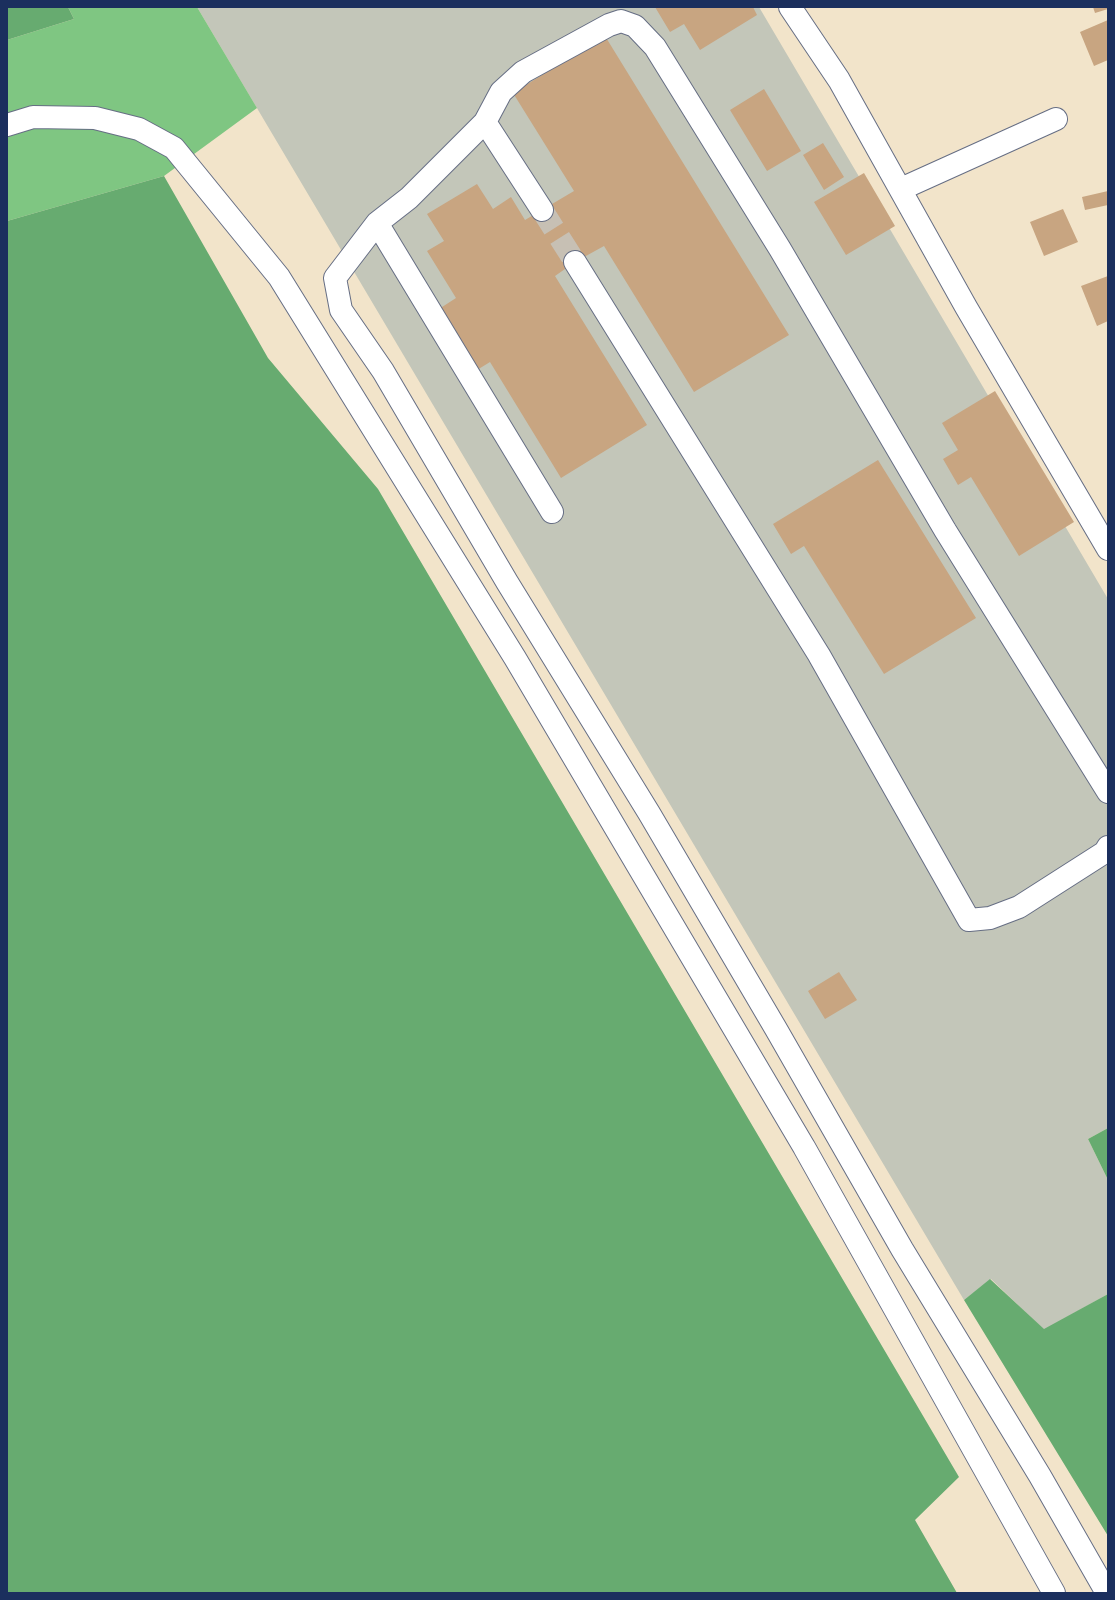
<!DOCTYPE html>
<style>
body{margin:0}
#map{position:relative;width:1115px;height:1600px;overflow:hidden;background:#f2e4ca;font-family:Pangolin,sans-serif}
canvas{display:block}
.frame{position:absolute;inset:0;border:8px solid #1b2f5e;pointer-events:none}
</style>
<div id="map">
<canvas width="1115" height="1600"></canvas>
<div class="frame"></div>
</div>
<script>
const context = document.querySelector('canvas').getContext('2d');
context.lineJoin = 'round';
function fill(path, color) { context.fillStyle = color; context.fill(path, 'evenodd'); }
const shape = rows => new Path2D(rows.map(r => 'M' + r).join(''));
function stroke(path, color, width, dash) { context.strokeStyle = color; context.lineWidth = width; context.lineCap = dash ? 'butt' : 'round'; context.setLineDash(dash || []); context.stroke(path); }
fill(shape([
 [197,7,759,7,1108,599,1108,1128,1088,1139,1108,1180,1108,1294,1044,1330,991,1279,964,1300]
]), '#c3c6b9');
fill(shape([
 [68,7,197,7,257,108,164,176,7,221,7,40,74,19]
]), '#7fc682');
fill(shape([
 [7,7,68,7,74,19,7,40],
 [164,176,268,358,378,489,959,1477,915,1520,957,1593,7,1593,7,221],
 [1108,1128,1108,1180,1088,1139],
 [990,1279,1044,1329,1108,1294,1108,1536,964,1300]
]), '#67ab70');
fill(shape([
 [655,7,753,7,757,15,700,50,684,24,670,32],
 [1093,7,1108,7,1108,9,1095,13],
 [1108,20,1108,60,1094,66,1080,32],
 [605,36,789,335,694,392,604,246,575,262,555,276,647,425,561,478,490,362,477,370,439,309,456,298,427,251,444,241,427,214,477,184,493,209,511,197,525,220,574,191,513,93],
 [764,89,801,151,767,171,730,110],
 [823,143,844,177,824,190,803,155],
 [864,173,895,226,846,255,814,202],
 [1108,191,1108,205,1085,210,1082,197],
 [1063,209,1078,242,1044,256,1030,222],
 [1108,276,1108,321,1097,326,1081,286],
 [995,391,1074,522,1019,556,971,477,958,485,943,459,958,450,942,423],
 [878,460,976,618,884,674,804,546,791,554,773,524],
 [839,972,857,1000,825,1019,808,991]
]), '#c8a581');
stroke(shape([
 [542,210,575,262]
]), '#c7c0b4', 22, [22, 11]);
const minor = shape([
 [790,7,839,80,966,307,1108,549],
 [485,122,542,210],
 [7,125,33,117,95,118,139,129,174,148,279,277,515,658,804,1147,1054,1593],
 [901,189,1056,119],
 [377,223,552,512],
 [575,262,819,655,969,920,990,918,1019,907,1105,852,1108,847],
 [1107,1593,1040,1476,902,1249,776,1029,649,813,507,582,383,371,341,310,335,278,377,223,409,198,485,122,501,92,523,72,609,25,621,21,635,26,655,47,780,249,945,530,1108,792]
]);
stroke(minor, '#666e84', 24);
stroke(minor, '#fff', 22);
</script>
